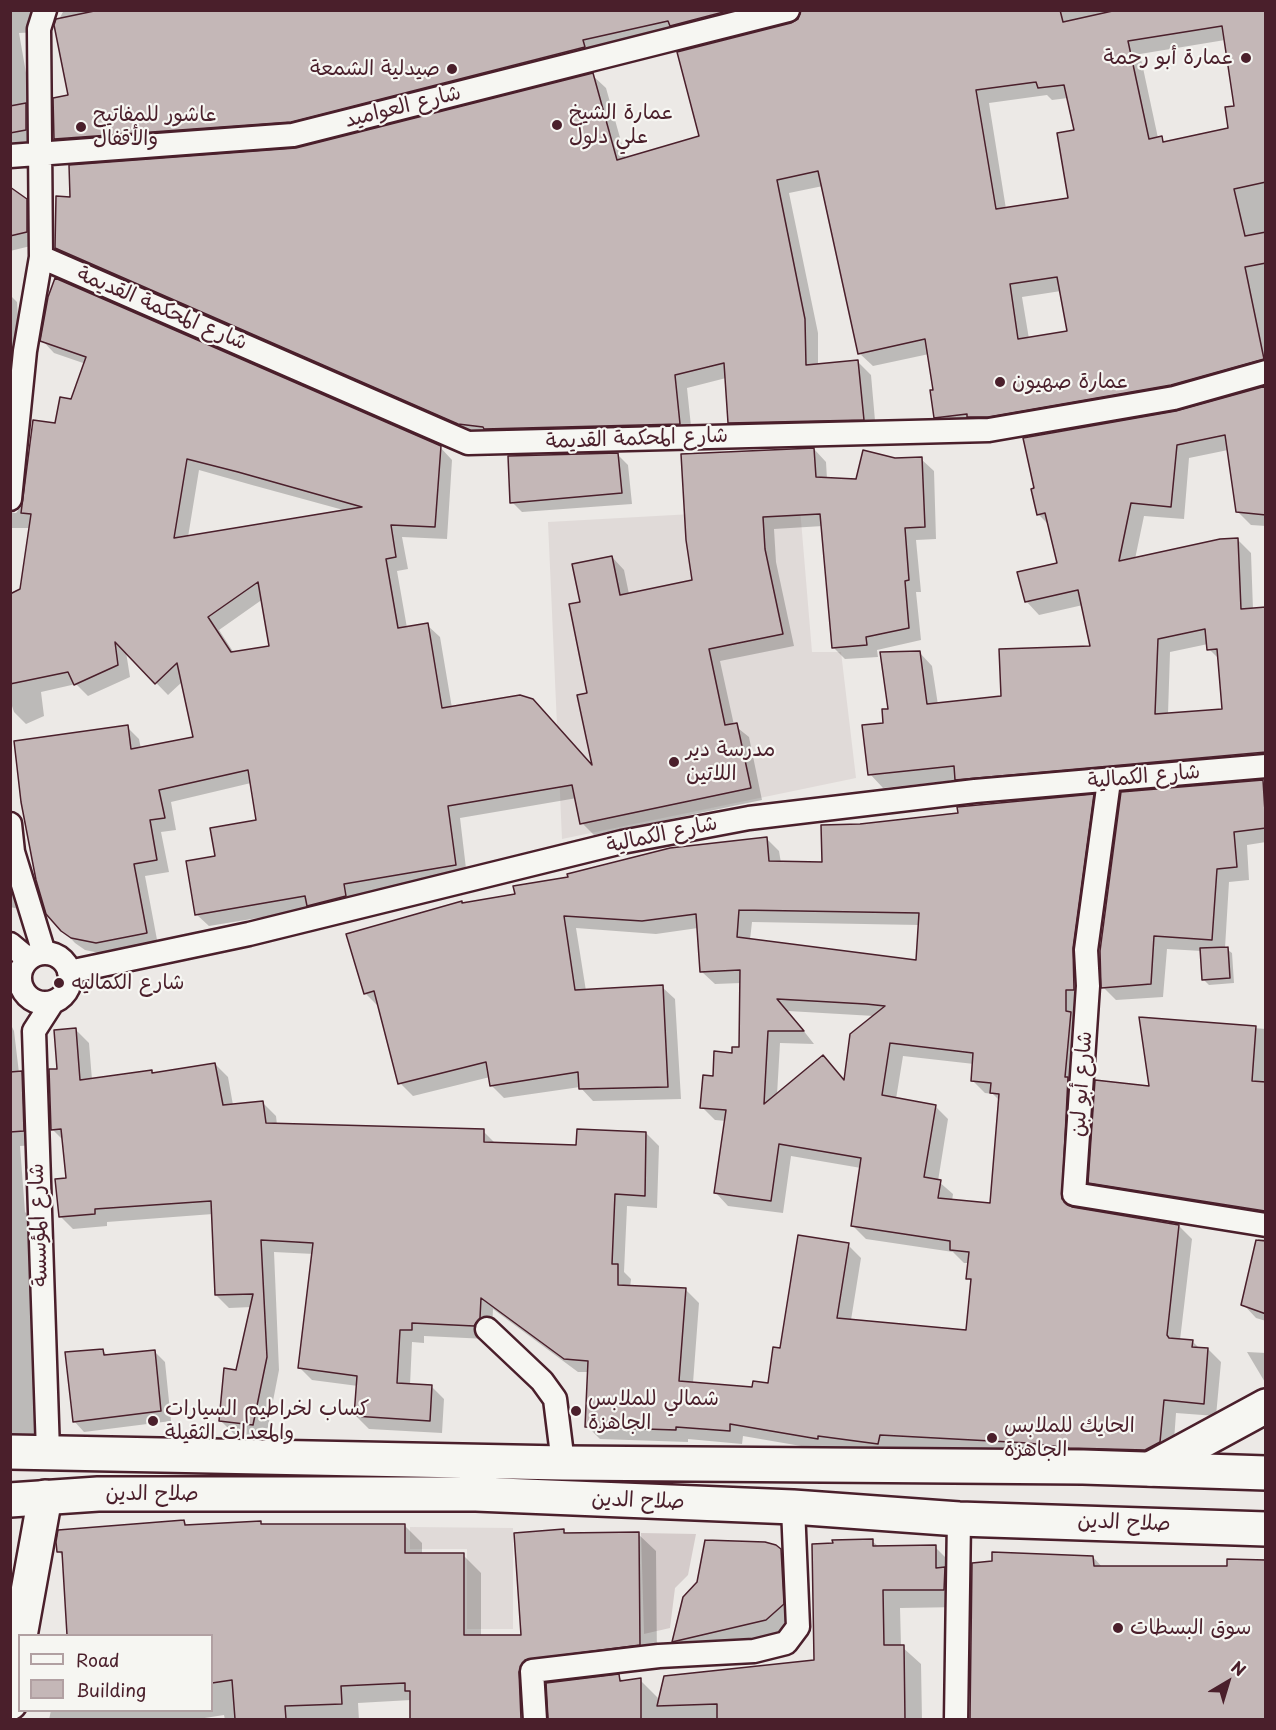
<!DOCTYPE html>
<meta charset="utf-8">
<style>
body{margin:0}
#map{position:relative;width:1276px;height:1730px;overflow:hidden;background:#ece9e6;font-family:"Playpen Sans",sans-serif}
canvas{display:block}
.frame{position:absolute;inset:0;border:12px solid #4a1f2b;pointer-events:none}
.legend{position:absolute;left:18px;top:1634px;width:195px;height:78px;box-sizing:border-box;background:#f6f6f2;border:2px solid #b1a0a2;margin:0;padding:8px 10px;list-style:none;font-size:18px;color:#4a1f2b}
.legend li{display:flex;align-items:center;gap:12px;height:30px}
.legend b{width:30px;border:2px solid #b1a0a2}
.north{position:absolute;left:1198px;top:1652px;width:60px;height:60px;-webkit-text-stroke:4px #f6f6f2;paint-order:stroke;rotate:38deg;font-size:16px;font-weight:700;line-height:24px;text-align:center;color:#4a1f2b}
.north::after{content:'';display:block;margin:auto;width:21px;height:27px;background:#4a1f2b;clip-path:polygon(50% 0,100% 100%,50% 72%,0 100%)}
</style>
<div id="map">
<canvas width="1276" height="1730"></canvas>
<div class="frame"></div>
<ul class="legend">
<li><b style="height:8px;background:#f6f6f2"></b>Road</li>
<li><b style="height:16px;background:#c4b7b7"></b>Building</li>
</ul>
<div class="north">N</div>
</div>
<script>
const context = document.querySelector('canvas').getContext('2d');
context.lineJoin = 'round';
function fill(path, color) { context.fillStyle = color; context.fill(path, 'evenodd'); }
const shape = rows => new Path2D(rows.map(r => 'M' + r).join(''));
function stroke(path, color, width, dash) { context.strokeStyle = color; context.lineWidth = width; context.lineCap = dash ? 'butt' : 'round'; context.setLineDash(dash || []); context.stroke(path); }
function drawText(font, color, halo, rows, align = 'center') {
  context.font = font + ' "Playpen Sans","Playpen Sans Arabic",sans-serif'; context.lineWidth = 4.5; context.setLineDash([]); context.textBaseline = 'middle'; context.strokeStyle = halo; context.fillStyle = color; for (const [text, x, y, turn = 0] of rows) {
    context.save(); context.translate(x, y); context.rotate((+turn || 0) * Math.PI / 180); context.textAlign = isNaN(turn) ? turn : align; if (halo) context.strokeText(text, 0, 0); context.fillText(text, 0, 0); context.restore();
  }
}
fill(shape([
 [800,508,812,652,841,652,856,778,562,839,548,522],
 [410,1527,513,1528,513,1629,467,1629,467,1549,410,1549]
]), '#e0dad8');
fill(shape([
 [641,1533,696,1534,688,1575,675,1588,670,1628,644,1634]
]), '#d4cbca');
fill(shape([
 [10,10,46,10,40,32,19,33,38,141,10,147],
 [64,10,795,10,305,134,68,152,55,139,70,96,56,25],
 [802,10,1266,10,1266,375,948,430,935,417,935,391,929,354,873,366,859,353,823,186,789,193,818,333,818,365,858,362,871,375,876,432,743,436,729,422,726,378,687,388,692,436,472,436,70,261,56,248,72,198,297,150,592,75,606,88,626,159,701,137,802,15],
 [1225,40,1235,107,1230,130,1166,142,1158,138,1140,54],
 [1047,95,1052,100,1068,98,1075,131,1070,199,1006,209,989,103],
 [1061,291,1069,332,1029,339,1022,297],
 [10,189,39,212,39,244,10,251],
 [10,295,17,302,21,364,10,489],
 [42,340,440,447,452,460,447,539,402,537,408,569,397,571,407,628,427,625,440,637,452,708,533,700,594,768,582,603,612,557,624,570,629,594,694,581,814,449,826,462,827,479,857,480,895,460,921,459,934,471,936,539,916,540,921,592,916,592,921,640,877,650,878,657,845,659,833,647,823,526,774,529,776,562,794,646,720,661,734,725,749,737,762,800,594,835,582,823,577,798,460,818,467,877,355,896,358,908,312,909,209,926,196,914,217,857,258,821,251,783,171,802,176,830,161,832,169,872,145,876,158,945,109,955,85,950,75,943,47,913,32,862,15,742,127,727,139,739,141,749,195,738,182,682,168,695,126,652,130,677,88,696,76,684,41,692,44,716,26,724,14,712,10,700,10,596,22,590,31,528,10,528,10,513,16,513,25,502,57,425,72,401,86,364,54,353],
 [199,470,252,485,347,511,188,537],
 [263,599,271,647,234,653,219,630],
 [1266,388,1266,526,1251,525,1238,512,1228,450,1189,458,1184,519,1144,516,1135,559,1238,540,1251,553,1253,610,1266,609,1266,766,970,792,957,780,883,788,870,774,889,710,919,652,932,666,938,705,1002,698,1092,648,1083,605,1039,615,1026,601,1059,564,1050,526,1038,514,1177,413],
 [1208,644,1209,649,1220,660,1224,710,1168,714,1170,652],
 [617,454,628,465,632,504,522,512,512,502],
 [1266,781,1266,842,1247,845,1249,880,1229,882,1225,948,1232,953,1234,983,1209,985,1204,980,1202,951,1167,949,1163,997,1116,1000,1103,987,1122,793],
 [1093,796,1106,809,1081,1092,1074,1209,1179,1226,1192,1239,1180,1340,1192,1341,1200,1349,1208,1349,1221,1362,1216,1416,1176,1413,1173,1455,1042,1455,892,1447,891,1456,831,1448,830,1451,743,1436,742,1444,688,1439,688,1442,600,1439,587,1426,589,1372,578,1372,493,1309,492,1331,487,1339,424,1336,424,1343,412,1342,410,1385,431,1386,444,1399,442,1433,369,1429,356,1416,358,1386,312,1380,299,1367,314,1254,274,1252,279,1370,266,1437,234,1434,221,1421,237,1371,252,1307,229,1308,216,1295,213,1214,107,1222,107,1226,73,1229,60,1216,67,1179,63,1140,52,1129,58,1070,76,1030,89,1043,92,1080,151,1071,154,1074,215,1064,228,1077,233,1105,263,1103,276,1116,277,1125,483,1131,496,1144,578,1146,646,1133,659,1146,657,1208,627,1206,624,1272,631,1279,630,1288,686,1290,699,1303,693,1383,754,1389,769,1385,781,1350,848,1245,861,1258,851,1320,967,1331,972,1282,968,1278,969,1263,964,1263,953,1252,866,1239,853,1226,861,1168,791,1156,783,1213,728,1206,716,1193,726,1121,715,1120,702,1107,714,1077,741,1049,741,983,715,984,702,972,698,928,656,934,576,928,586,991,662,987,675,999,681,1099,593,1101,580,1087,504,1098,491,1085,490,1077,413,1096,400,1083,378,1006,365,993,463,905,516,895,569,879,766,838,779,851,781,863,824,864,860,826],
 [752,922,920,925,918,961,750,940],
 [788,1011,874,1016,845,1081,823,1057,777,1095,780,1043,814,1044],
 [903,1056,974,1064,972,1080,985,1093,993,1094,1000,1101,992,1205,952,1201,953,1194,938,1181,948,1119,935,1106,896,1099],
 [10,861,24,910,10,907],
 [1141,1019,1266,1029,1266,1222,1104,1196,1090,1182,1150,1088],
 [10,1023,14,1031,19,1073,35,1087,37,1145,20,1146,25,1212,29,1216,34,1300,35,1439,10,1439],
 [1258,1239,1266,1239,1266,1321,1256,1318,1243,1304],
 [102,1350,108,1356,154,1351,165,1362,171,1421,84,1432,74,1421],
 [1247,1352,1266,1353,1266,1384],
 [184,1522,188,1526,260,1522,263,1525,405,1526,422,1543,422,1555,463,1555,481,1573,481,1636,522,1636,563,1531,567,1534,638,1534,656,1551,657,1662,541,1678,537,1720,412,1720,411,1700,358,1703,359,1720,225,1720,224,1715,192,1720,49,1720,51,1710,212,1710,212,1636,69,1636,64,1557,58,1551],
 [872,1541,879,1547,935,1547,953,1565,962,1607,900,1608,901,1646,921,1664,922,1720,549,1720,548,1684,618,1676,624,1682,640,1680,658,1698,658,1705,816,1661],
 [776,1546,797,1566,799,1620,782,1636,690,1657,674,1641],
 [1093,1557,1103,1568,1159,1569,1159,1566,1229,1568,1266,1561,1266,1720,1245,1720,1242,1683,1229,1683,1227,1720,971,1720,973,1565]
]), '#0003');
const building = shape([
 [99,10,731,10,670,26,668,21,583,40,585,47,291,122,54,139,53,98,68,95,54,25,56,19,99,10],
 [801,10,1060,10,1063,22,1117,10,1266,10,1266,182,1234,189,1245,236,1266,232,1266,263,1245,267,1264,359,1171,385,988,417,967,417,967,414,934,418,930,390,933,390,925,339,858,354,818,171,777,180,805,319,806,365,858,360,864,420,728,423,724,363,675,375,680,424,484,429,483,427,458,424,55,248,56,196,70,197,69,165,296,148,593,73,617,160,699,136,677,52,791,23,798,19,801,10],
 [1222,26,1234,106,1225,107,1228,128,1163,142,1162,136,1149,139,1128,41,1222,26],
 [1036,82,1038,88,1064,85,1074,130,1057,133,1068,198,996,209,976,90,1036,82],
 [1057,277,1067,331,1018,339,1010,284,1057,277],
 [26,103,26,130,10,133,10,106,26,103],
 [10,187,27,199,27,232,10,236,10,187],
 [55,278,441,446,435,527,391,525,396,557,386,559,398,628,428,623,442,708,520,695,533,699,592,765,577,695,587,693,569,604,580,602,572,564,612,556,620,595,692,580,686,540,681,454,814,448,816,477,856,479,863,450,895,458,922,457,925,527,905,528,909,580,905,581,909,628,866,637,867,645,832,648,820,514,763,517,765,549,783,634,709,649,725,725,737,723,751,788,580,824,572,785,448,806,456,865,344,884,346,896,307,906,305,896,195,915,186,861,215,856,210,828,256,820,248,770,159,790,165,818,150,820,157,860,134,864,147,933,96,943,71,938,61,931,46,914,36,880,21,802,14,741,128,725,131,749,193,737,177,663,155,684,115,642,118,665,74,685,68,672,10,684,10,594,20,589,31,514,21,513,33,420,55,423,60,397,71,399,86,357,40,341,48,297,55,278],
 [187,459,238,472,362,507,174,538,187,459],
 [258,582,269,646,231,652,208,617,258,582],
 [1266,386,1266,515,1236,512,1225,435,1177,445,1171,507,1131,503,1119,561,1220,539,1238,538,1241,609,1266,607,1266,752,955,780,954,766,868,775,862,725,883,723,882,709,888,709,880,652,920,651,927,704,1001,696,999,649,1090,646,1078,590,1025,602,1017,572,1057,563,1045,513,1037,515,1031,489,1034,488,1023,438,1176,411,1266,386],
 [1205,629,1207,650,1217,649,1222,709,1155,714,1158,639,1205,629],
 [618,453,622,493,510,503,508,456,618,453],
 [1263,780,1266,828,1234,832,1237,867,1217,869,1212,940,1154,936,1151,984,1101,988,1100,951,1121,792,1263,780],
 [1094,794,1073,948,1074,990,1066,990,1066,1011,1071,1012,1065,1077,1068,1077,1062,1199,1072,1207,1179,1225,1167,1335,1169,1338,1193,1340,1192,1347,1208,1348,1204,1404,1164,1400,1160,1442,1145,1450,1069,1448,1028,1443,880,1435,878,1444,818,1436,818,1439,730,1424,730,1431,676,1427,676,1430,585,1427,588,1361,564,1359,481,1298,480,1318,474,1326,412,1323,412,1330,400,1330,397,1383,432,1385,430,1421,354,1416,357,1376,298,1368,313,1243,261,1240,267,1357,253,1425,219,1421,224,1368,236,1370,253,1294,215,1295,211,1201,95,1209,95,1214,59,1217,55,1179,66,1178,61,1129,51,1130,49,1069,57,1069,54,1030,76,1028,80,1080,152,1070,152,1073,215,1063,223,1105,263,1101,266,1123,484,1129,484,1142,576,1145,577,1129,646,1132,645,1196,615,1194,612,1264,618,1264,618,1285,686,1288,679,1381,752,1387,753,1381,768,1383,773,1347,780,1348,798,1235,849,1243,837,1318,966,1330,971,1279,966,1279,969,1252,950,1250,950,1241,851,1226,861,1158,779,1144,771,1201,714,1193,726,1110,700,1108,703,1075,713,1076,714,1051,732,1053,732,1047,739,1047,740,970,700,972,696,914,642,921,564,916,575,990,663,985,668,1087,579,1089,578,1072,490,1086,486,1062,398,1084,374,991,364,994,346,934,462,901,462,903,515,894,513,886,568,877,567,874,670,848,767,837,769,861,822,862,821,825,860,824,958,813,957,807,1094,794],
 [739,910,919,913,916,960,737,937,739,910],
 [777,999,866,1004,885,1006,850,1034,844,1080,823,1055,764,1104,768,1031,804,1031,777,999],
 [890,1043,973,1053,971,1081,991,1083,990,1093,999,1094,990,1203,938,1198,941,1180,924,1177,936,1105,882,1095,890,1043],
 [1228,947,1230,978,1202,980,1200,948,1228,947],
 [1139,1017,1256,1026,1252,1081,1266,1082,1265,1211,1088,1183,1095,1080,1149,1086,1139,1017],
 [22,1071,24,1131,10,1132,10,1072,22,1071],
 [1256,1240,1266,1241,1266,1314,1241,1305,1256,1240],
 [103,1349,104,1355,155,1350,161,1411,73,1422,65,1352,103,1349],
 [184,1520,185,1525,261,1521,261,1524,405,1524,405,1553,464,1553,464,1635,521,1635,514,1533,564,1529,564,1533,639,1532,640,1645,525,1660,519,1672,521,1719,410,1719,410,1691,405,1691,405,1683,341,1686,342,1704,285,1706,286,1719,235,1719,232,1680,212,1683,212,1635,67,1635,62,1552,57,1552,56,1542,58,1530,184,1520],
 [873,1539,873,1546,936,1545,936,1568,945,1567,944,1590,883,1590,884,1645,904,1645,905,1719,717,1719,717,1704,657,1706,664,1676,814,1660,812,1544,833,1543,832,1540,873,1539],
 [705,1540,765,1542,776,1545,781,1549,784,1604,766,1620,672,1642,683,1597,697,1582,705,1540],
 [992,1552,1093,1556,1094,1566,1227,1566,1227,1559,1266,1560,1266,1719,970,1719,972,1563,992,1561,992,1552],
 [619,1674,620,1681,641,1678,641,1719,548,1719,546,1683,619,1674]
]);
fill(building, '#c4b7b7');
stroke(building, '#4a1f2b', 1.5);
const minor = shape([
 [10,156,293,135,788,10],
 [41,257,468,443,989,430,1174,398,1266,372],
 [10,499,25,351,41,257,39,29,45,10],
 [1109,781,1086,950,1088,986,1074,1194,1266,1225],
 [10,824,13,852,44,953],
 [10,944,28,959],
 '20 978a25 25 0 1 1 50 0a25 25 0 1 1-50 0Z',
 [69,972,249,934,622,842,749,818,975,791,1266,766],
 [487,1329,542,1381,555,1399,563,1463],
 [48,1452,34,1031,52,1003],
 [535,1720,532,1671,659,1656,754,1651,786,1643,798,1627,793,1507],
 [956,1720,959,1519]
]);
const secondary = shape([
 [1150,1469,1266,1406],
 [20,1636,45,1497],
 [10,1703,20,1639]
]);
const trunk = shape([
 [10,1452,563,1463,1083,1467,1266,1473],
 [10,1500,98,1494,476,1494,793,1507,959,1519,1266,1529]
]);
stroke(minor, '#4a1f2b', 27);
stroke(secondary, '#4a1f2b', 38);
stroke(trunk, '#4a1f2b', 38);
stroke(minor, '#f6f6f2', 22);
stroke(secondary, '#f6f6f2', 33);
stroke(trunk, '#f6f6f2', 33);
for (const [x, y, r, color] of [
 [1246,58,6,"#4a1f2b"],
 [452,69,6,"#4a1f2b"],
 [557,125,6,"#4a1f2b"],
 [81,127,6,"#4a1f2b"],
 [1000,382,6,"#4a1f2b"],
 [674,762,6,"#4a1f2b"],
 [59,983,6,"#4a1f2b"],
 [576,1411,6,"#4a1f2b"],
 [153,1421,6,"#4a1f2b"],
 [992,1438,6,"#4a1f2b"],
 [1118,1628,6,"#4a1f2b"]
]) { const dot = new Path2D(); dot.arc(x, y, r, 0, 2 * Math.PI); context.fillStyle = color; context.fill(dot); stroke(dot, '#f6f6f2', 2); }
drawText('21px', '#4a1f2b', '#f6f6f2', [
 ["عمارة أبو رحمة",1234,58,"right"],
 ["صيدلية الشمعة",440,69,"right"],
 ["عمارة الشيخ",569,113],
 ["علي دلول",569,137],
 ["عاشور للمفاتيح",93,115],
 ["والأقفال",93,139],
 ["عمارة صهيون",1012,382],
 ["مدرسة دير",686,750],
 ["اللاتين",686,774],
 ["شارع الكماليه",71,983],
 ["شمالي للملابس",588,1399],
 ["الجاهزة",588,1423],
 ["كساب لخراطيم السيارات",165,1409],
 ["والمعدات الثقيلة",165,1433],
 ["الحايك للملابس",1004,1426],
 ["الجاهزة",1004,1450],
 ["سوق البسطات",1130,1628]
], 'left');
drawText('21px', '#4a1f2b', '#f6f6f2', [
 ["شارع العواميد",403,107,-14],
 ["شارع المحكمة القديمة",162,309,23],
 ["شارع المحكمة القديمة",637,439,-2],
 ["شارع الكمالية",1144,777,-5],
 ["شارع الكمالية",662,835,-12],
 ["شارع أبو لبن",1082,1084,-86],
 ["شارع المؤسسة",39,1225,-92],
 ["صلاح الدين",152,1494],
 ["صلاح الدين",638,1501,2],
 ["صلاح الدين",1124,1523,2]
]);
</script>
